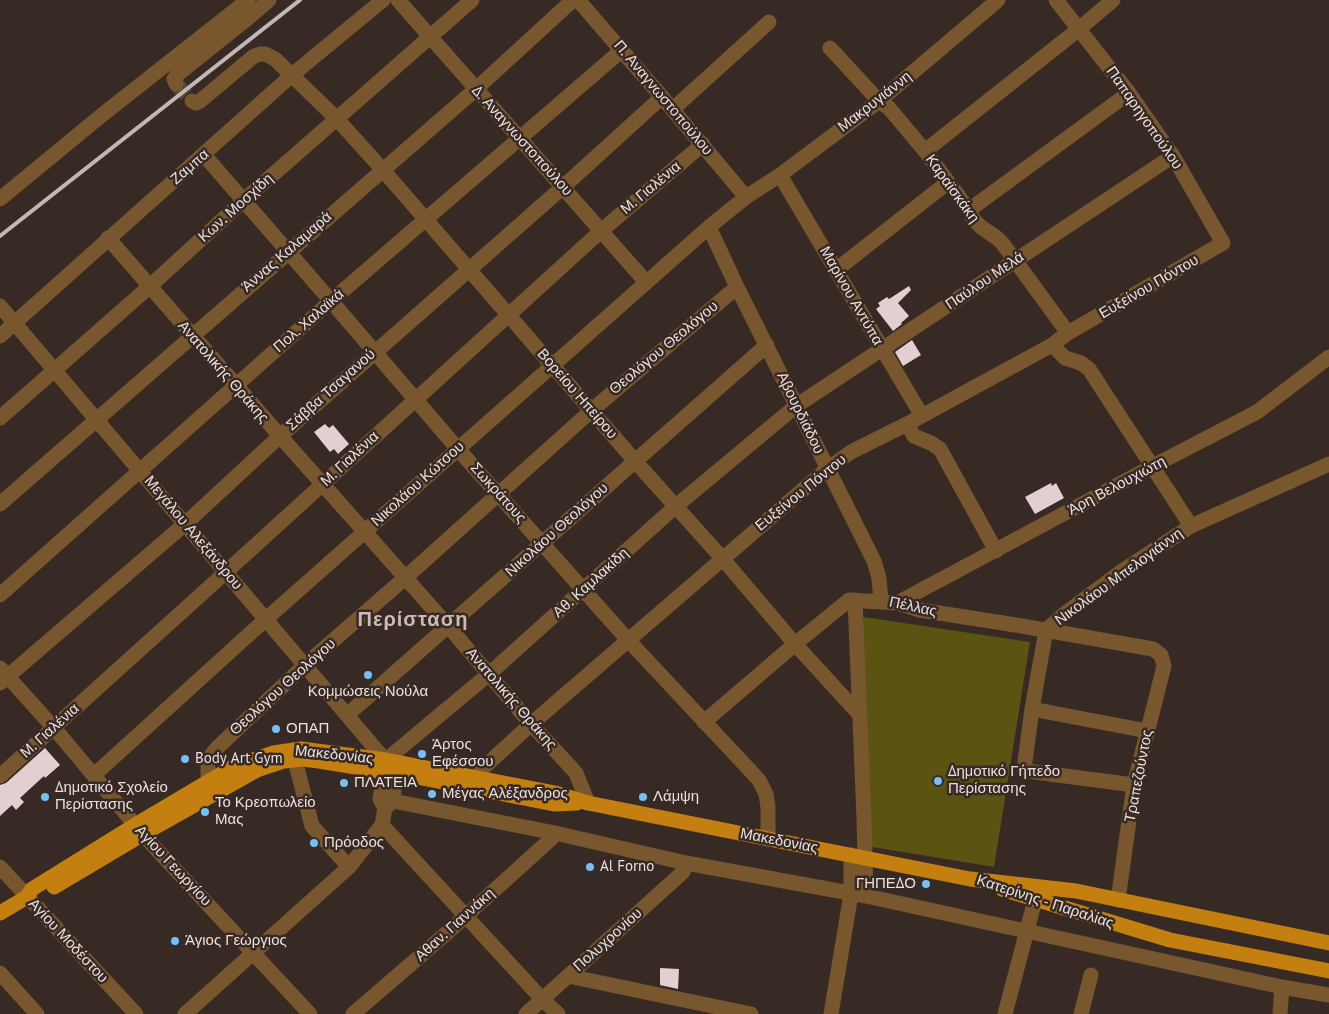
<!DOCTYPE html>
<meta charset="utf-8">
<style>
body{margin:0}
canvas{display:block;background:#372924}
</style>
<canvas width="1329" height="1014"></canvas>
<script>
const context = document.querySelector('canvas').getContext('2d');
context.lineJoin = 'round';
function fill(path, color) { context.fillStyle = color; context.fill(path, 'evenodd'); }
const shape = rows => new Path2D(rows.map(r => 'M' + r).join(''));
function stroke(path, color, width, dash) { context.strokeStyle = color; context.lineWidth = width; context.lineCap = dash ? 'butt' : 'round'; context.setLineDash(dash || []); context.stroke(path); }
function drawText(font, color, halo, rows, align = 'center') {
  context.font = font + ' "PT Sans",sans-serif'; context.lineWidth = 5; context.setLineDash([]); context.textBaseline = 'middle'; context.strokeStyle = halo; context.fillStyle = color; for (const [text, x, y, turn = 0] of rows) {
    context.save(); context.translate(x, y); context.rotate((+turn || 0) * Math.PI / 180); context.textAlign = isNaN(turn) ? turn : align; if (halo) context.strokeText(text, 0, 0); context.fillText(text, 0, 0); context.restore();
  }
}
fill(shape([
 [857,616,1030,642,994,867,872,847]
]), '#5a5312');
fill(shape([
 [909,286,911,290,898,303,909,316,901,323,902,324,893,331,876,309,880,306,878,303,887,297,889,299],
 [912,340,921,355,903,366,895,352],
 [325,424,329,428,333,425,349,444,338,454,334,449,330,452,314,432],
 [1051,483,1052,486,1056,483,1064,498,1035,514,1025,497],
 [45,748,60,765,45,778,44,776,20,798,24,802,16,810,12,805,0,816,0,785,6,783],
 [660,968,679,969,678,989,660,985]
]), '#e3ced1');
stroke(shape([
 [176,84,192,101]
]), '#524440', 15, [15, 8]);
stroke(shape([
 [398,0,646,282],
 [578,0,662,97,746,197],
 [830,48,879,101,889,108,925,151,969,210,974,220,981,227,997,238,1003,244,1068,333],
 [176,84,174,79,177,75,247,19,269,0],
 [192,101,196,103,200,101,254,56,260,54,265,54,275,59,337,119,382,169,635,461,722,558,795,644,859,714],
 [673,109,769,22],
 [925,151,1079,29,1113,0],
 [204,155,331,301,457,448,628,640,759,780,766,794,768,807,768,839],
 [780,175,922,416],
 [0,199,102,115,248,0],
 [969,210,1129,93],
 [709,227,737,287,874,561,879,578,881,601],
 [108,238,280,436,449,627,531,724,576,773,588,803],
 [836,270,947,183],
 [0,306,396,773,393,801,385,808],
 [0,336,292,75,383,0],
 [1052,345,1065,358,1081,363,1089,369,1191,526],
 [0,418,149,287,244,200,472,0],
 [907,424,914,436,931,443,940,449,996,551],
 [0,504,476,89,573,0],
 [0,595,331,301,622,50],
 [855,600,864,818,866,896],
 [897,603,1153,466,1257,412,1329,357],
 [1046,630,1063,615,1122,571,1191,526,1329,464],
 [1046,630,1032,709,1024,769,1027,771,1134,785],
 [0,668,54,728,146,838,310,1014],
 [0,683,185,524,280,436,563,187,662,97],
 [1032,709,1147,731],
 [347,715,767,345],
 [704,722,795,644,849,600,897,603,920,610,1022,626,1153,649,1161,655,1164,666,1134,785,1118,900],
 [386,760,489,674,676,506,796,406,1173,156],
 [297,768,312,826,349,867],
 [94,775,266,619,709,227,746,197,780,175,879,101,998,0],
 [0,776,226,572,601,231,703,144],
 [478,778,482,769,531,724,827,469,851,452,907,424,1052,345,1068,333,1223,243,1173,156,1129,93,1056,0],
 [208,781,208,762,212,754,218,747,305,665,405,578,592,410,737,287],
 [393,801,555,833,686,863,866,896,1282,987,1329,995],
 [382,825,542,999,558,1014],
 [0,867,136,1014],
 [0,973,37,1014],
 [568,976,751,1014],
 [185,1014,349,867,382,825,385,808,380,799,386,760],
 [353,1014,448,932,551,839,555,833],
 [526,1014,683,872,686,863],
 [831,1014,851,894,851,855],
 [1005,1014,1035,900],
 [1081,1014,1091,975],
 [1280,1014,1282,987]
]), '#78572e', 15);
stroke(shape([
 [54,887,143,834,257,770,284,761,303,759,319,761,417,777,554,804,577,803],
 [1002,889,1170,940,1329,971],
 [0,913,27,897,32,889,135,825,233,767,273,753,301,749,386,760,555,793,588,803,970,879,1076,891,1329,943]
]), '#c37f10', 15);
stroke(shape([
 [0,236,300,0]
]), '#c2b7b4', 4);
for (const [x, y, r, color] of [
 [368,675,5,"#75c0f6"],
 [276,729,5,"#75c0f6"],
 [422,754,5,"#75c0f6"],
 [185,759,5,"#75c0f6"],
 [938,781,5,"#75c0f6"],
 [344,783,5,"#75c0f6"],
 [432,794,5,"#75c0f6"],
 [45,797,5,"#75c0f6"],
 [643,797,5,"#75c0f6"],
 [205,812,5,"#75c0f6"],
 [314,843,5,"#75c0f6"],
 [590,867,5,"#75c0f6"],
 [926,884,5,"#75c0f6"],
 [175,941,5,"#75c0f6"]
]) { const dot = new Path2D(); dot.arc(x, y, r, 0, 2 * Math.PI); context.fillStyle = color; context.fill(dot); stroke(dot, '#372924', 2); }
drawText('15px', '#eae0dd', '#372924', [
 ["Π. Αναγνωστοπούλου",663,98,50],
 ["Μακρυγιάννη",875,102,-38],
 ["Παπαρηγοπούλου",1144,118,55],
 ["Δ. Αναγνωστοπούλου",522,141,48],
 ["Ζαμπα",190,167,-41],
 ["Μ. Γιαλένια",651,188,-40],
 ["Καραϊσκάκη",952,189,54],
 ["Κων. Μοσχίδη",236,208,-42],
 ["Άννας Καλαμαρά",287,252,-41],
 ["Παύλου Μελά",985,281,-34],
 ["Ευξείνου Πόντου",1149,287,-30],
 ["Μαρίνου Αντύπα",851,296,60],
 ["Πολ. Χαλαϊκά",309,321,-41],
 ["Θεολόγου Θεολόγου",664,348,-40],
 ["Ανατολικής Θράκης",223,372,49],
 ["Σάββα Τσαγανού",331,390,-42],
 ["Βορείου Ηπείρου",577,394,49],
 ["Αβουρδιάδου",800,413,64],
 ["Μ. Γιαλένια",350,459,-43],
 ["Νικολάου Κώτσου",418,484,-42],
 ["Άρη Βελουχιώτη",1117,486,-28],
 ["Σωκράτους",498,493,48],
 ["Ευξείνου Πόντου",801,493,-39],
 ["Νικολάου Θεολόγου",557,530,-42],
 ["Μεγάλου Αλεξάνδρου",193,533,50],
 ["Νικολάου Μπελογιάννη",1119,577,-36],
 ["Αθ. Καμλακίδη",591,583,-42],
 ["Πέλλας",913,607,12],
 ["Θεολόγου Θεολόγου",283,687,-42],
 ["Ανατολικής Θράκης",511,699,49],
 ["Μ. Γιαλένια",50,731,-42],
 ["Μακεδονίας",334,755,6],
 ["Τραπεζούντος",1139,776,-79],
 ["Μακεδονίας",779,841,11],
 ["Αγίου Γεωργίου",173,866,47],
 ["Κατερίνης - Παραλίας",1045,902,18],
 ["Αθαν. Γιαννάκη",455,925,-42],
 ["Πολυχρονίου",608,940,-42],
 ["Αγίου Μοδέστου",68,941,47]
]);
drawText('15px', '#eae0dd', '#372924', [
 ["Κομμώσεις Νούλα",368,692,"center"],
 ["ΟΠΑΠ",286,729],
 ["Άρτος",432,745],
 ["Εφέσσου",432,762],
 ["Body Art Gym",195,759],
 ["Δημοτικό Γήπεδο",948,772],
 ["Περίστασης",948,789],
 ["ΠΛΑΤΕΙΑ",354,783],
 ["Δημοτικό Σχολείο",55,788],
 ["Περίστασης",55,805],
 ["Μέγας Αλέξανδρος",442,794],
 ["Λάμψη",653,797],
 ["Το Κρεοπωλείο",215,803],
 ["Μας",215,820],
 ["Πρόοδος",324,843],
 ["Al Forno",600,867],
 ["ΓΗΠΕΔΟ",916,884,"right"],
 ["Άγιος Γεώργιος",185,941]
], 'left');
context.letterSpacing = '1px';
drawText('bold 20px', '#cdbab4', '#372924', [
 ["Περίσταση",413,620]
]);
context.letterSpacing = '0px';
</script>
